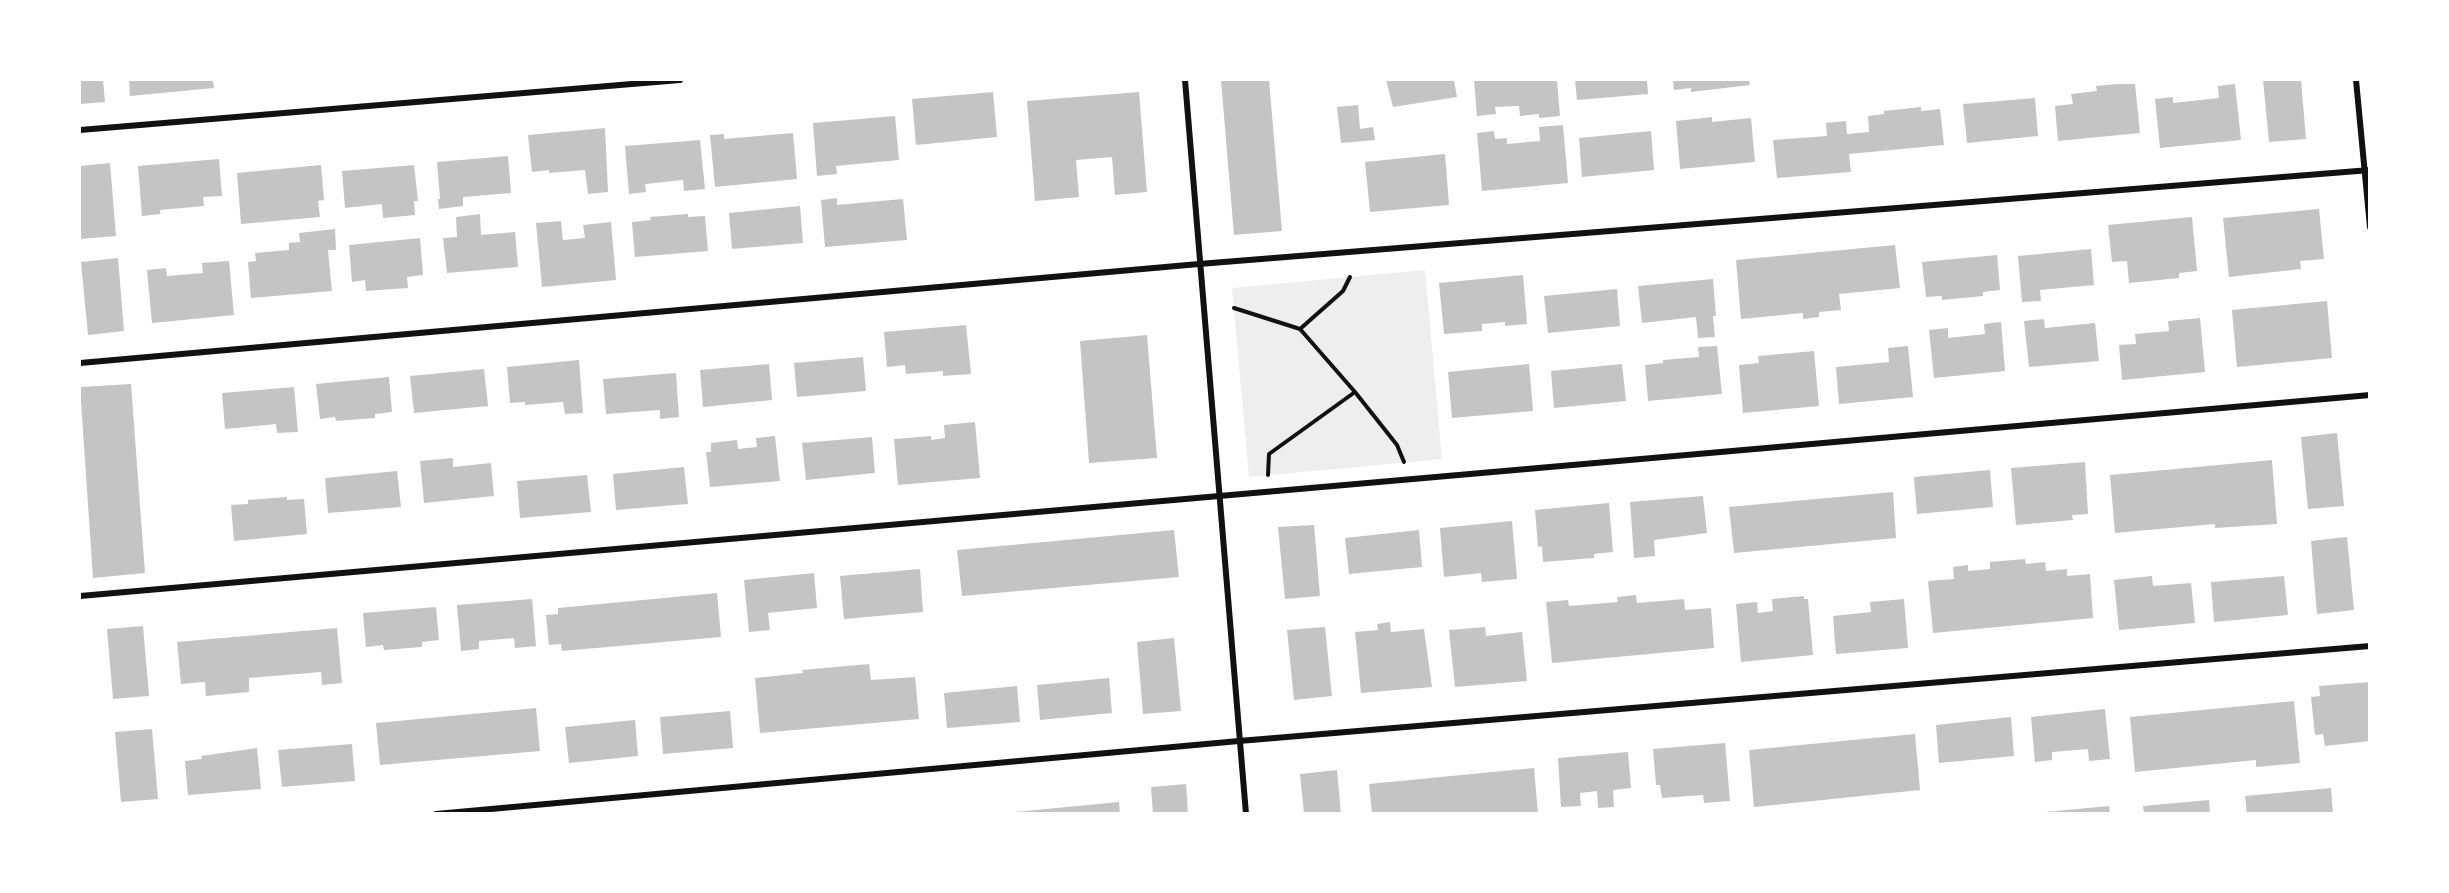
<!DOCTYPE html>
<style>
body{margin:0}
#map{position:relative;width:2449px;height:893px;overflow:hidden;background:#fff;font-family:Georgia,serif}
canvas{display:block}
.frame{position:absolute;inset:0;border:81px solid #fff;pointer-events:none}
</style>
<div id="map">
<canvas width="2449" height="893"></canvas>
<div class="frame"></div>
</div>
<script>
const context = document.querySelector('canvas').getContext('2d');
context.lineJoin = 'round';
function fill(path, color) { context.fillStyle = color; context.fill(path, 'evenodd'); }
const shape = rows => new Path2D(rows.map(r => 'M' + r).join(''));
function stroke(path, color, width, dash) { context.strokeStyle = color; context.lineWidth = width; context.lineCap = dash ? 'butt' : 'round'; context.setLineDash(dash || []); context.stroke(path); }
fill(shape([
 [1425,270,1442,459,1249,477,1232,288]
]), '#eee');
fill(shape([
 [80,80,103,80,105,102,80,104],
 [129,80,213,80,214,88,130,96],
 [1221,80,1269,80,1282,231,1234,235],
 [1386,80,1454,80,1457,97,1393,107],
 [1474,80,1557,80,1560,116,1539,118,1539,114,1520,116,1519,106,1495,107,1496,114,1477,116],
 [1575,80,1647,80,1648,94,1577,100],
 [1673,80,1749,80,1750,85,1691,92,1691,88,1674,90],
 [2263,80,2301,80,2306,139,2269,142],
 [2118,84,2135,84,2140,133,2058,141,2055,106,2073,104,2071,94,2097,91,2096,86],
 [2235,84,2241,140,2160,148,2155,99,2173,97,2173,103,2219,98,2218,86],
 [993,92,997,137,916,145,912,99],
 [1139,92,1147,192,1115,195,1112,157,1076,160,1079,197,1035,201,1027,101],
 [2035,98,2038,136,1967,143,1963,104],
 [1358,105,1360,129,1373,127,1375,140,1341,143,1337,107],
 [1921,107,1921,111,1940,109,1944,145,1849,154,1851,172,1777,178,1773,140,1827,136,1826,123,1846,121,1847,134,1869,132,1868,116,1884,114,1884,111],
 [895,116,899,160,836,166,837,174,817,176,813,123],
 [1712,117,1712,122,1751,118,1755,162,1680,169,1676,121],
 [1563,125,1568,183,1482,191,1477,133,1494,131,1495,139,1507,138,1507,144,1540,141,1539,127],
 [605,128,608,192,588,194,585,170,549,173,549,170,532,172,528,135],
 [1651,131,1654,170,1582,177,1579,138],
 [793,133,797,179,715,187,710,135,724,134,724,139],
 [700,140,705,189,684,191,683,180,645,184,646,192,629,194,625,146],
 [1445,154,1449,205,1370,212,1365,162],
 [508,156,511,193,463,197,463,206,439,209,438,199,440,199,437,162],
 [219,159,222,196,203,197,204,206,160,210,160,214,142,216,138,166],
 [110,163,116,236,80,239,80,166],
 [321,165,324,200,318,201,320,217,241,224,237,173],
 [414,165,418,201,414,201,415,215,383,218,382,204,345,208,342,171],
 [837,198,837,205,903,199,907,240,825,247,821,200],
 [800,206,803,243,732,249,729,213],
 [2319,209,2324,259,2300,261,2301,269,2229,277,2223,218],
 [480,214,481,235,515,232,518,267,447,273,443,238,457,237,456,217],
 [688,214,688,217,705,216,708,251,635,257,632,222,651,220,650,217],
 [2192,217,2197,271,2179,273,2179,278,2129,283,2127,261,2112,262,2108,225],
 [561,221,563,240,585,238,583,225,611,222,616,280,542,287,536,223],
 [335,229,336,250,328,250,332,291,251,298,248,262,256,261,255,253,289,250,289,243,300,242,299,233],
 [420,238,423,275,407,277,408,288,366,291,365,280,352,282,349,245],
 [1895,245,1900,288,1839,294,1841,310,1819,312,1819,317,1803,319,1803,313,1741,319,1736,260],
 [2091,249,2094,285,2040,290,2041,301,2022,302,2018,256],
 [1997,255,2000,290,1983,292,1983,296,1942,300,1942,296,1926,297,1922,262],
 [118,258,124,331,88,335,81,262],
 [229,261,234,315,152,323,147,270,166,268,167,276,203,273,202,263],
 [1523,275,1527,324,1505,326,1505,322,1482,324,1482,331,1444,334,1439,283],
 [1713,279,1716,316,1713,316,1715,337,1698,338,1696,317,1642,323,1638,286],
 [1617,289,1620,326,1548,333,1544,296],
 [2327,301,2332,358,2237,367,2232,310],
 [2200,318,2205,372,2122,380,2119,345,2136,344,2135,334,2169,331,2168,321],
 [2044,319,2045,328,2095,323,2099,361,2029,367,2024,321],
 [2001,322,2005,371,1934,378,1929,330,1948,328,1948,338,1985,334,1984,324],
 [966,325,971,374,943,376,943,371,906,374,905,365,887,367,884,332],
 [1147,335,1157,458,1089,463,1080,341],
 [1717,346,1722,394,1648,401,1645,365,1663,363,1663,360,1699,357,1698,347],
 [1908,346,1913,397,1839,404,1836,367,1889,362,1888,348],
 [1814,351,1819,406,1743,413,1739,365,1759,363,1758,356],
 [863,357,866,391,797,397,794,363],
 [579,360,583,413,565,414,563,402,525,405,525,402,510,403,507,367],
 [769,364,772,400,703,407,700,370],
 [1529,364,1533,411,1452,418,1448,372],
 [1622,364,1626,401,1554,408,1551,371],
 [484,369,488,406,414,413,410,376],
 [676,373,679,417,660,419,660,410,606,414,603,379],
 [389,377,392,412,375,414,375,418,336,421,335,417,320,419,316,384],
 [131,384,145,573,93,578,80,387],
 [294,387,298,432,277,433,276,424,225,429,222,393],
 [975,422,980,478,898,485,894,439,931,436,931,440,945,438,944,425],
 [2337,433,2344,506,2308,509,2301,437],
 [775,436,780,481,710,487,706,452,711,452,711,443,737,440,738,449,757,447,756,438],
 [872,437,875,473,806,480,802,443],
 [453,458,453,467,491,463,494,496,424,503,420,461],
 [2272,460,2277,524,2215,528,2215,524,2115,533,2110,475],
 [2085,462,2088,514,2072,515,2073,520,2016,525,2011,468],
 [684,467,688,504,616,510,613,474],
 [1990,470,1993,507,1917,514,1914,477],
 [397,471,401,507,328,513,325,478],
 [587,475,591,512,520,518,517,481],
 [1893,492,1896,538,1734,553,1729,507],
 [1703,496,1707,533,1654,540,1655,556,1634,558,1630,502],
 [287,497,287,500,304,499,307,534,234,541,231,505,248,504,248,500],
 [1609,503,1613,552,1594,554,1594,558,1543,562,1542,546,1538,547,1535,510],
 [1512,521,1517,579,1482,582,1481,573,1444,577,1440,528],
 [1314,525,1320,596,1285,599,1278,527],
 [1174,530,1179,577,962,596,957,550],
 [1419,530,1422,567,1349,574,1345,538],
 [2347,537,2354,610,2317,614,2311,541],
 [2025,559,2026,564,2045,562,2046,571,2067,569,2067,576,2090,574,2093,618,1933,633,1928,581,1954,579,1953,567,1968,565,1968,571,1990,569,1990,562],
 [920,569,923,612,844,619,840,576],
 [814,573,817,608,768,613,770,630,749,632,744,580],
 [2152,576,2153,586,2191,583,2195,623,2119,630,2114,580],
 [2284,576,2288,615,2214,622,2211,582],
 [717,593,721,637,562,651,561,644,549,645,546,615,558,614,558,608],
 [1636,595,1637,603,1684,599,1685,610,1711,608,1714,648,1552,663,1546,602,1568,600,1569,606,1618,602,1617,597],
 [1804,596,1804,599,1808,599,1813,655,1741,662,1736,604,1757,602,1758,613,1773,611,1772,599],
 [532,599,536,646,515,648,514,638,479,641,479,649,461,651,457,605],
 [1904,599,1908,648,1836,654,1833,616,1871,612,1870,602],
 [436,607,439,640,422,642,422,647,384,650,383,645,366,647,363,613],
 [1390,622,1391,632,1424,629,1432,687,1361,693,1355,632,1378,630,1377,624],
 [143,626,149,696,113,699,107,629],
 [1325,627,1332,696,1294,700,1287,630],
 [1485,627,1486,636,1522,632,1527,681,1455,687,1449,630],
 [337,628,342,683,322,685,321,672,249,678,249,692,206,696,205,682,181,684,177,642],
 [1174,638,1181,711,1143,714,1137,642],
 [869,664,871,680,915,677,919,719,760,733,755,678,803,673,802,670],
 [1109,678,1112,713,1040,720,1037,685],
 [2370,682,2370,741,2325,746,2323,734,2315,735,2311,697,2320,696,2319,686],
 [1017,686,1020,722,947,728,944,693],
 [2294,701,2300,763,2256,767,2256,760,2135,772,2130,717],
 [536,708,540,751,380,765,376,723],
 [2105,709,2110,759,2089,761,2088,749,2052,752,2052,760,2035,762,2031,717],
 [730,711,733,748,663,754,660,717],
 [2011,717,2014,756,1939,763,1936,725],
 [635,720,638,756,569,763,565,727],
 [152,729,158,799,121,802,115,732],
 [1915,734,1920,790,1754,807,1749,750],
 [1725,743,1730,801,1704,803,1703,795,1662,798,1660,785,1656,785,1653,749],
 [352,744,355,781,282,787,278,750],
 [257,748,261,789,188,795,185,761,202,759,201,756],
 [1628,752,1631,788,1613,790,1614,807,1598,808,1597,791,1580,793,1581,806,1561,807,1558,758],
 [1534,768,1538,814,1372,814,1369,784],
 [1337,770,1341,814,1304,814,1300,774],
 [1186,784,1188,814,1153,814,1151,787],
 [2331,788,2333,814,2247,814,2245,796],
 [2209,800,2210,814,2144,814,2143,806],
 [1119,802,1120,814,1015,814,1015,812],
 [2109,806,2110,814,2045,814,2045,812]
]), '#c4c4c4');
stroke(shape([
 [1234,308,1300,329,1355,392,1397,445,1404,462],
 [1300,329,1343,291,1350,277],
 [1268,475,1269,454,1355,392]
]), '#111', 4);
stroke(shape([
 [1185,80,1246,814],
 [2356,80,2370,227],
 [80,130,680,80],
 [80,363,1199,264,2370,170],
 [80,596,2370,395],
 [436,814,1239,741,2370,646]
]), '#111', 6);
</script>
